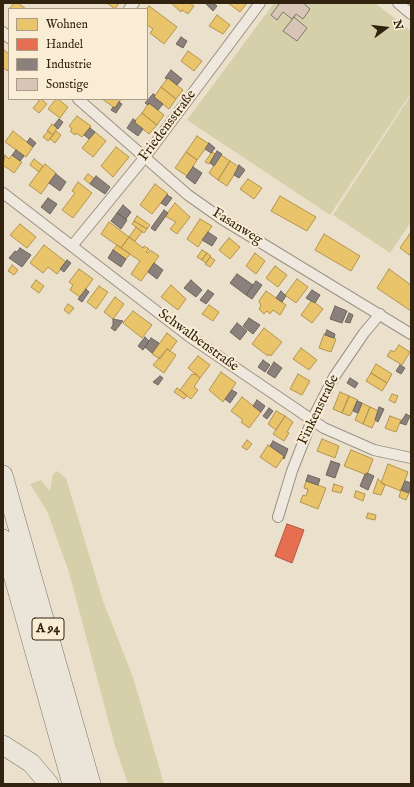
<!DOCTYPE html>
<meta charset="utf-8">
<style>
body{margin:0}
#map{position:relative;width:414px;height:787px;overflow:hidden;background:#ebe0cb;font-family:"IM FELL English",serif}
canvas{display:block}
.frame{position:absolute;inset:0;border:4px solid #322310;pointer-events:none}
.legend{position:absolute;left:8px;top:8px;width:140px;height:92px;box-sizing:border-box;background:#faedd5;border:1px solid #aa9c86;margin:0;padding:5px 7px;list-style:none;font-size:12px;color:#322310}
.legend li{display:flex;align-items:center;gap:8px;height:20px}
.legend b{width:20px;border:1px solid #aa9c86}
.north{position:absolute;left:366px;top:8px;width:40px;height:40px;-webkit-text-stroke:3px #faedd5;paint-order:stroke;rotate:75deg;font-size:11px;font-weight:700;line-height:16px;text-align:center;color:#322310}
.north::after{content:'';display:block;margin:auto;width:14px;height:18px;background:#322310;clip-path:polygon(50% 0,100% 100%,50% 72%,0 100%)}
</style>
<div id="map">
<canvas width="414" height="787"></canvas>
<div class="frame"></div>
<ul class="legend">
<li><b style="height:11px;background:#e9c46a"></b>Wohnen</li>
<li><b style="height:11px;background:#e76f51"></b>Handel</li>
<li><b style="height:11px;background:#8a817c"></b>Industrie</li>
<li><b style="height:11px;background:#d8c5b8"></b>Sonstige</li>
</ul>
<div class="north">N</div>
</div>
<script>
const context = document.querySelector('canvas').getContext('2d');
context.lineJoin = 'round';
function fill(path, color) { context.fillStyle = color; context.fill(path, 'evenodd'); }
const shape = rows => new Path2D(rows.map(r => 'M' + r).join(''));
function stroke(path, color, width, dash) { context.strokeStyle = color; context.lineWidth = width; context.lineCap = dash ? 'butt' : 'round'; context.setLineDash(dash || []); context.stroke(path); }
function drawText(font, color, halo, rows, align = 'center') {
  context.font = font + ' "IM FELL English",serif'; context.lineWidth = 4; context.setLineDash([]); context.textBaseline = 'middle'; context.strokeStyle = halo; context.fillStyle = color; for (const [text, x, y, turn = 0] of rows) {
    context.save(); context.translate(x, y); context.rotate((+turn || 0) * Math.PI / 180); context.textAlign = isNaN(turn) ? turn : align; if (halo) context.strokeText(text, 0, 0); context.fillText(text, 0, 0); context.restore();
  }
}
fill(shape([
 [274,3,375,3,411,31,411,93,330,215,187,120],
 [411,95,411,222,390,253,333,215],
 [57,471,66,478,103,601,133,677,164,784,128,784,115,746,69,572,47,511,30,484,41,480,50,491,53,474]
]), '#d5d0a9');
const homes = shape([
 [14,3,18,3,26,9,9,9,14,3],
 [107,3,119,3,115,9,107,3],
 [171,3,190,3,194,6,188,14,182,10,181,12,171,3],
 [228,3,247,3,240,12,228,3],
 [149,6,177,27,164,44,150,33,153,29,147,25,146,9,149,6],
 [217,15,230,25,223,34,209,26,217,15],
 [3,49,9,54,9,68,7,71,3,67,3,49],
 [188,51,202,61,194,71,181,61,188,51],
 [168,78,183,90,176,99,161,87,168,78],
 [161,87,176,99,169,109,154,97,161,87],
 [37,99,41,99,47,104,39,113,33,108,39,101,37,99],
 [56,99,58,99,68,107,60,118,48,109,56,99],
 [102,99,121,99,115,108,102,99],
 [149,103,164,115,157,125,142,113,149,103],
 [142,113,157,125,149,134,134,122,142,113],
 [77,116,91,126,82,137,76,133,75,135,70,131,72,129,69,126,77,116],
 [52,124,57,128,53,135,47,131,52,124],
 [13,131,33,147,26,157,5,142,13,131],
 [48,131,53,135,48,141,43,137,48,131],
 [56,131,61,135,55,143,50,139,56,131],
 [95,132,106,141,93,157,82,148,95,132],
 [197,136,209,144,197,160,186,152,197,136],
 [116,147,129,157,113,177,101,166,116,147],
 [186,152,197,160,187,176,175,168,186,152],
 [212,152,215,154,209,164,205,162,212,152],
 [5,155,9,159,12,155,22,162,14,173,3,165,5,155],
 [221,155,230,161,218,180,209,173,221,155],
 [34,159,43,166,39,172,30,165,34,159],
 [230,161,239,167,227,186,218,180,230,161],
 [45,164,56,173,41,194,29,185,45,164],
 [88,174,94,178,90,184,84,179,88,174],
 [248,179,262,188,254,199,240,189,248,179],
 [78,182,92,193,73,218,62,210,75,193,72,191,78,182],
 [155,184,168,194,152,214,140,205,155,184],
 [280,196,316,217,307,231,271,211,280,196],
 [175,203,190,217,177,234,170,229,176,222,165,216,175,203],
 [137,216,150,225,147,229,134,221,137,216],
 [200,219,212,226,198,247,187,239,200,219],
 [134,221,147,229,144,233,132,224,134,221],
 [109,222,129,237,121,248,101,234,109,222],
 [20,224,36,237,27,248,10,235,20,224],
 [136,227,142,232,135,241,129,237,136,227],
 [411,232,411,256,400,248,411,232],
 [324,234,360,256,351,271,315,250,324,234],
 [129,237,143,248,144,246,149,249,146,252,148,253,150,250,159,256,141,281,131,274,140,261,121,248,129,237],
 [229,238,240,247,230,259,219,250,229,238],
 [44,245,66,262,57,274,48,267,43,273,30,263,44,245],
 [117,245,130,254,126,259,113,250,117,245],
 [202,250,207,253,202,260,197,257,202,250],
 [207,253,211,256,206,263,202,260,207,253],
 [255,253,265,261,256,274,246,266,255,253],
 [210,257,215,260,210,267,205,264,210,257],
 [12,265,18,270,14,275,8,271,12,265],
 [275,266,287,275,278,287,266,278,275,266],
 [79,269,93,279,80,297,70,290,73,285,69,282,79,269],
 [389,269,411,285,411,311,377,288,389,269],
 [297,279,308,287,296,303,285,295,297,279],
 [36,280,44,286,39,293,31,287,36,280],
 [171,285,186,299,178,310,161,297,171,285],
 [99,286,108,292,96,309,87,302,99,286],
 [266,291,286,305,280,315,273,310,270,314,267,311,264,314,259,309,261,306,259,301,266,291],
 [115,297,124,304,113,319,104,312,115,297],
 [312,300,323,309,312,323,301,315,312,300],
 [68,304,74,308,69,314,64,310,68,304],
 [209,305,219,312,213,321,202,314,209,305],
 [133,311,152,325,142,338,123,323,133,311],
 [264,328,282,342,271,356,269,354,268,356,252,344,264,328],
 [167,333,177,341,170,351,167,349,160,359,152,354,167,333],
 [324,334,336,339,331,352,319,348,324,334],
 [399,345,410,352,402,365,387,356,391,350,394,352,399,345],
 [301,348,317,360,309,370,293,359,301,348],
 [167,349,176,355,164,373,153,365,167,349],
 [198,356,210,365,200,378,188,368,198,356],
 [376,364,392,374,387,383,371,373,376,364],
 [221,372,236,383,223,402,209,390,221,372],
 [195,373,200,378,194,387,198,390,191,399,180,390,192,374,194,375,195,373],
 [371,373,387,383,382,391,366,381,371,373],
 [298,374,310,381,302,395,290,389,298,374],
 [177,388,187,396,184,399,174,392,177,388],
 [340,392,349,396,342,413,333,409,340,392],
 [392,394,398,396,395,403,389,400,392,394],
 [349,396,358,400,350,416,342,413,349,396],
 [242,397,261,412,249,428,241,422,243,420,231,411,242,397],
 [362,403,370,407,363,424,355,420,362,403],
 [370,407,379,411,372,428,363,424,370,407],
 [276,411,285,416,276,430,268,424,276,411],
 [285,416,293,422,287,432,289,433,284,441,273,434,285,416],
 [390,416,401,420,396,432,385,428,390,416],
 [322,439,339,446,335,458,317,451,322,439],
 [247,440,252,444,247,450,242,447,247,440],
 [268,445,284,456,276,468,260,457,268,445],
 [351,450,373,459,367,475,344,466,351,450],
 [388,464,408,472,401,491,381,483,388,464],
 [378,479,385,485,381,495,373,493,378,479],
 [306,481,326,488,318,509,300,502,303,495,306,496,308,489,304,488,306,481],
 [334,484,343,487,341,493,332,491,334,484],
 [401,490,409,493,406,500,399,497,401,490],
 [356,491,365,494,363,501,354,497,356,491],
 [368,513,376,515,375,520,366,518,368,513]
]);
fill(homes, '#e9c46a');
stroke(homes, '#b2944f', 1);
const shops = shape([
 [287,524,304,530,292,563,275,556,287,524]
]);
fill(shops, '#e76f51');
stroke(shops, '#b1583e', 1);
const industry = shape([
 [205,3,213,3,217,6,213,11,205,3],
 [181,37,187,41,183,48,176,44,181,37],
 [171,70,182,79,177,85,168,78,167,79,165,78,171,70],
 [153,94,155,95,154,97,163,104,158,110,149,103,148,105,145,103,153,94],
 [119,102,122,104,116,113,111,110,113,107,115,108,119,102],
 [59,119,63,122,58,129,54,125,59,119],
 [133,119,136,121,134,122,143,129,138,136,127,128,133,119],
 [90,128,95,132,89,139,84,135,90,128],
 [30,138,36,143,33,147,27,142,30,138],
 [209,143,215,148,211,153,205,149,209,143],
 [16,150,24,156,20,161,12,155,16,150],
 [217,151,222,154,214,166,210,163,217,151],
 [239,165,245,170,239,178,234,175,239,165],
 [193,167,202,173,195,184,186,177,193,167],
 [56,174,66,182,60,191,49,183,56,174],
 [96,176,110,187,105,194,90,184,96,176],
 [167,195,172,198,166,206,161,203,167,195],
 [48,198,57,204,50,214,41,207,48,198],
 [123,205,131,212,126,219,117,213,123,205],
 [164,210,168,213,155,231,151,228,164,210],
 [117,213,127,220,121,229,111,221,117,213],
 [208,232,217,238,212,246,202,240,208,232],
 [20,248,31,255,22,267,9,258,15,251,17,252,20,248],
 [113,250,126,259,121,267,108,258,113,250],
 [67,260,71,263,64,272,60,269,67,260],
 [154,263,163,270,157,279,148,272,154,263],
 [237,274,253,285,246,295,230,283,237,274],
 [191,280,202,290,196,297,184,288,191,280],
 [256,281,262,285,252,299,246,295,256,281],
 [86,289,89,292,82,302,78,299,86,289],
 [208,290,214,294,206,304,200,300,208,290],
 [312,290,320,295,315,303,306,298,312,290],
 [281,291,286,296,282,302,276,298,281,291],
 [335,306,347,311,342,323,330,319,335,306],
 [349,313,353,315,350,323,345,322,349,313],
 [249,318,260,325,253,334,243,326,249,318],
 [113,319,123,321,115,331,111,328,113,325,113,319],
 [237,323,247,331,240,340,230,332,237,323],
 [327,330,335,334,334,338,325,335,327,330],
 [145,337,149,341,143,350,138,346,145,337],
 [151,338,159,343,152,353,145,347,151,338],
 [263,360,270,365,265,372,258,367,263,360],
 [274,362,282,368,275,378,267,373,274,362],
 [400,365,405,368,401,374,396,371,400,365],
 [160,376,163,378,158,385,153,382,160,376],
 [350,378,358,383,355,388,347,383,350,378],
 [232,390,237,393,230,403,225,399,232,390],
 [257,400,265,406,261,412,253,406,257,400],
 [357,401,362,403,358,413,353,411,357,401],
 [379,407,384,409,378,422,375,420,379,407],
 [269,408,273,411,267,419,263,416,269,408],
 [406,414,410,416,406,425,400,423,406,414],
 [273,441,288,449,284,459,283,458,284,456,270,446,273,441],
 [331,461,340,464,335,478,326,475,331,461],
 [367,473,374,476,368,490,360,486,365,474,367,475,367,473],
 [308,475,320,479,318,485,306,481,308,475],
 [405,481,411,483,409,493,401,490,405,481]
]);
fill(industry, '#8a817c');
stroke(industry, '#70655c', 1);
const building = shape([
 [280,3,303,3,310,9,303,19,296,14,292,19,283,12,277,20,271,15,280,3],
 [294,17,307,28,297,41,283,31,294,17]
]);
fill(building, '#d8c5b8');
stroke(building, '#7f786a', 1);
const minor = shape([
 [398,3,411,14],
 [129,9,134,3],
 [3,32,9,38],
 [78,99,188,195,222,219,411,334],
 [3,193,190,337,324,428,374,450,411,458],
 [72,246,145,157,260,3],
 [278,517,292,471,312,420,334,377,364,333,380,314]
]);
const motorway = shape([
 [3,475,91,784],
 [3,539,72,784],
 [3,745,31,763,49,784]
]);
stroke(minor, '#9a9184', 12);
stroke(motorway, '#7f786a', 20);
stroke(minor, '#eee8de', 10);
stroke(motorway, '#eae4d9', 19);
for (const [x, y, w] of [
 [48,629,32]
]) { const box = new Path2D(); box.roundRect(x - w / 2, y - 11, w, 22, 3); context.fillStyle = '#faedd5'; context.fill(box); stroke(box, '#322310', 1); }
drawText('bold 13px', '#322310', null, [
 ["A 94",48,629]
]);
drawText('14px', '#322310', '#faedd5', [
 ["Friedensstraße",168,126,-53],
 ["Fasanweg",237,227,32],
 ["Schwalbenstraße",198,341,36],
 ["Finkenstraße",319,410,-64]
]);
</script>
